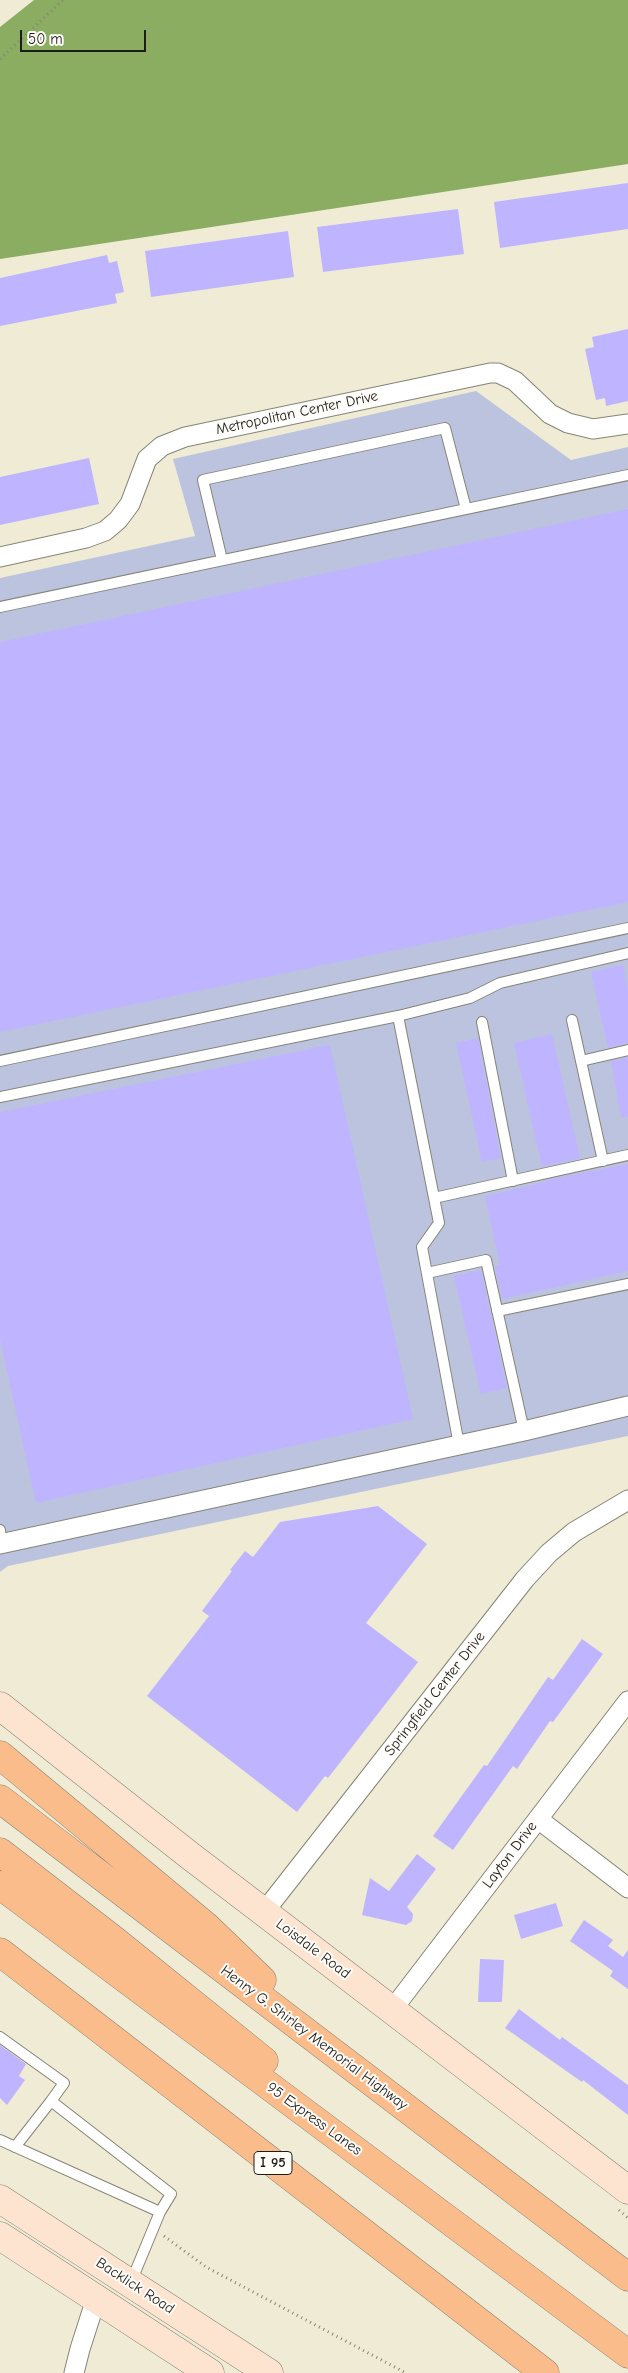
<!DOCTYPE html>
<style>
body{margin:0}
#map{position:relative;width:628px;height:2373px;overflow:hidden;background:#f0ebd4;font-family:"Comic Neue",sans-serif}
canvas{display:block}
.scale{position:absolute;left:20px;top:30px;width:126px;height:22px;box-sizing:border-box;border:2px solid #1c1c1c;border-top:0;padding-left:6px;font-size:15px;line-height:18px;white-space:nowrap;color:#1c1c1c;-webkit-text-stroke:4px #fdfcf7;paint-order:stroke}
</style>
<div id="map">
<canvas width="628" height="2373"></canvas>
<div class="scale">50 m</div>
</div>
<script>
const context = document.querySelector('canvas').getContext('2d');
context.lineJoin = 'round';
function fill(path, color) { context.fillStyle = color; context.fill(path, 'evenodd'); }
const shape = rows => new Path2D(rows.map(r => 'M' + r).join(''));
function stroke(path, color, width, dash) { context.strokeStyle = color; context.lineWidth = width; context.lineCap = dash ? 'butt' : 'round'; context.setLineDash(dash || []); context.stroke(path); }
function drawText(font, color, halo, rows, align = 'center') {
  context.font = font + ' "Comic Neue",sans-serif'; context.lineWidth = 4; context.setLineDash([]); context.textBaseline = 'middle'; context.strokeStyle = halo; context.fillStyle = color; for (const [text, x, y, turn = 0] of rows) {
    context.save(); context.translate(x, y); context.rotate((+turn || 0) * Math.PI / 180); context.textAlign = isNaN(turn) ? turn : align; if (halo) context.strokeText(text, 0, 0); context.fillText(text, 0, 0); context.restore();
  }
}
fill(shape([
 [476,391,571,460,628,447,628,1436,8,1566,0,1572,0,578,195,536,173,459]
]), '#bcc3de');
fill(shape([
 [34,0,628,0,628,164,0,259,0,27]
]), '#8aad62');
fill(shape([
 [628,183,628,229,500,248,494,202],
 [458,209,464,254,323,272,317,227],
 [288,231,294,277,151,297,145,251],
 [107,255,109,263,117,261,124,292,115,294,117,303,0,326,0,278],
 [628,329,628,401,606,406,605,398,596,400,585,349,594,347,592,337],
 [89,458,99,504,0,525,0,477],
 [628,509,628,902,0,1032,0,642],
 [623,965,628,991,628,1043,608,1048,591,972],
 [552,1034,580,1158,542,1167,514,1043],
 [478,1038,501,1158,482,1162,456,1043],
 [330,1045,413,1419,36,1503,0,1339,0,1112],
 [628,1057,628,1117,621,1117,611,1061],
 [628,1164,628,1271,502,1299,495,1267,500,1265,485,1196,546,1182,545,1180],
 [481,1270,507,1388,481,1394,454,1276],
 [378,1506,427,1544,366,1623,418,1662,328,1778,325,1776,297,1812,147,1696,209,1616,202,1611,232,1571,230,1570,245,1551,253,1557,280,1522],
 [582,1639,603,1654,553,1722,550,1721,517,1769,513,1766,453,1850,433,1836,484,1765,487,1766,548,1677,553,1680],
 [417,1854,436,1869,407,1907,413,1914,412,1921,406,1925,362,1915,370,1878,389,1891],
 [556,1903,563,1926,521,1939,514,1915],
 [584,1920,613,1940,608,1946,623,1957,628,1950,628,1989,610,1976,613,1971,570,1941],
 [480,1959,504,1960,502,2002,478,2002],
 [519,2009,560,2040,562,2037,628,2085,628,2115,583,2080,582,2082,505,2028],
 [0,2045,26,2064,19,2076,25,2080,7,2105,0,2098]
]), '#bfb4ff');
const lane = shape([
 [222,560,203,480,445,428,466,509],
 [0,607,628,475],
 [398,1016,470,998,500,983,628,953],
 [572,1020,603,1161],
 [482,1022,513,1181],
 [0,1061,628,928],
 [581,1061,628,1050],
 [0,1097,398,1016,439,1223,422,1247,459,1445],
 [434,1198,628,1155],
 [427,1273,486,1260,524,1431],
 [497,1311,628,1284],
 [0,1530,1,1544],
 [0,2037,64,2083,51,2101,171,2194,160,2212],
 [0,2140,160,2212,131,2282],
 [15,2147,51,2101]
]);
const street = shape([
 [0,557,86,538,105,531,118,520,130,504,147,459,162,446,185,437,490,373,498,373,515,381,550,414,568,423,593,429,628,424],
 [0,1544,524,1431,628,1406],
 [538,1819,628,1888],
 [264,1912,525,1579,549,1553,574,1532,628,1500],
 [392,2010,628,1701],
 [74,2373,80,2349,96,2299]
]);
const secondary = shape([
 [0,1706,189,1855,628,2190],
 [0,2199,269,2373],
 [0,2236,210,2373]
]);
const highway = shape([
 [0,1755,207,1927,262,1980],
 [0,1799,628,2277],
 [0,1852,114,1940,264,2061],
 [0,1885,628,2354],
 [0,1952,545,2373]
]);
stroke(lane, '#868478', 12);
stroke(street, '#868478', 21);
stroke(secondary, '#868478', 29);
stroke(highway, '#868478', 29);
stroke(shape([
 [0,59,63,0],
 [619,2210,628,2218],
 [164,2236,206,2267,406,2373]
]), '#868478', 3, [1, 4]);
stroke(lane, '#fff', 10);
stroke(street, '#fff', 19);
stroke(secondary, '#fde4d1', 28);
stroke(highway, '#fabc8b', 28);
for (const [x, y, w] of [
 [273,2163,38]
]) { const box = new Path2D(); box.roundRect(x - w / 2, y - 11.5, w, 23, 4); context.fillStyle = '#fdfcf7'; context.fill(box); stroke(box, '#1c1c1c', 1); }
drawText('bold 14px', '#1c1c1c', null, [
 ["I 95",273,2163]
]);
drawText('15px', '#1c1c1c', '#fdfcf7', [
 ["Metropolitan Center Drive",297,413,-12],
 ["Springfield Center Drive",435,1694,-52],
 ["Layton Drive",510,1855,-53],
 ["Loisdale Road",313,1949,37],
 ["Henry G. Shirley Memorial Highway",314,2038,37],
 ["95 Express Lanes",314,2119,36],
 ["Backlick Road",135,2286,33]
]);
</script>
